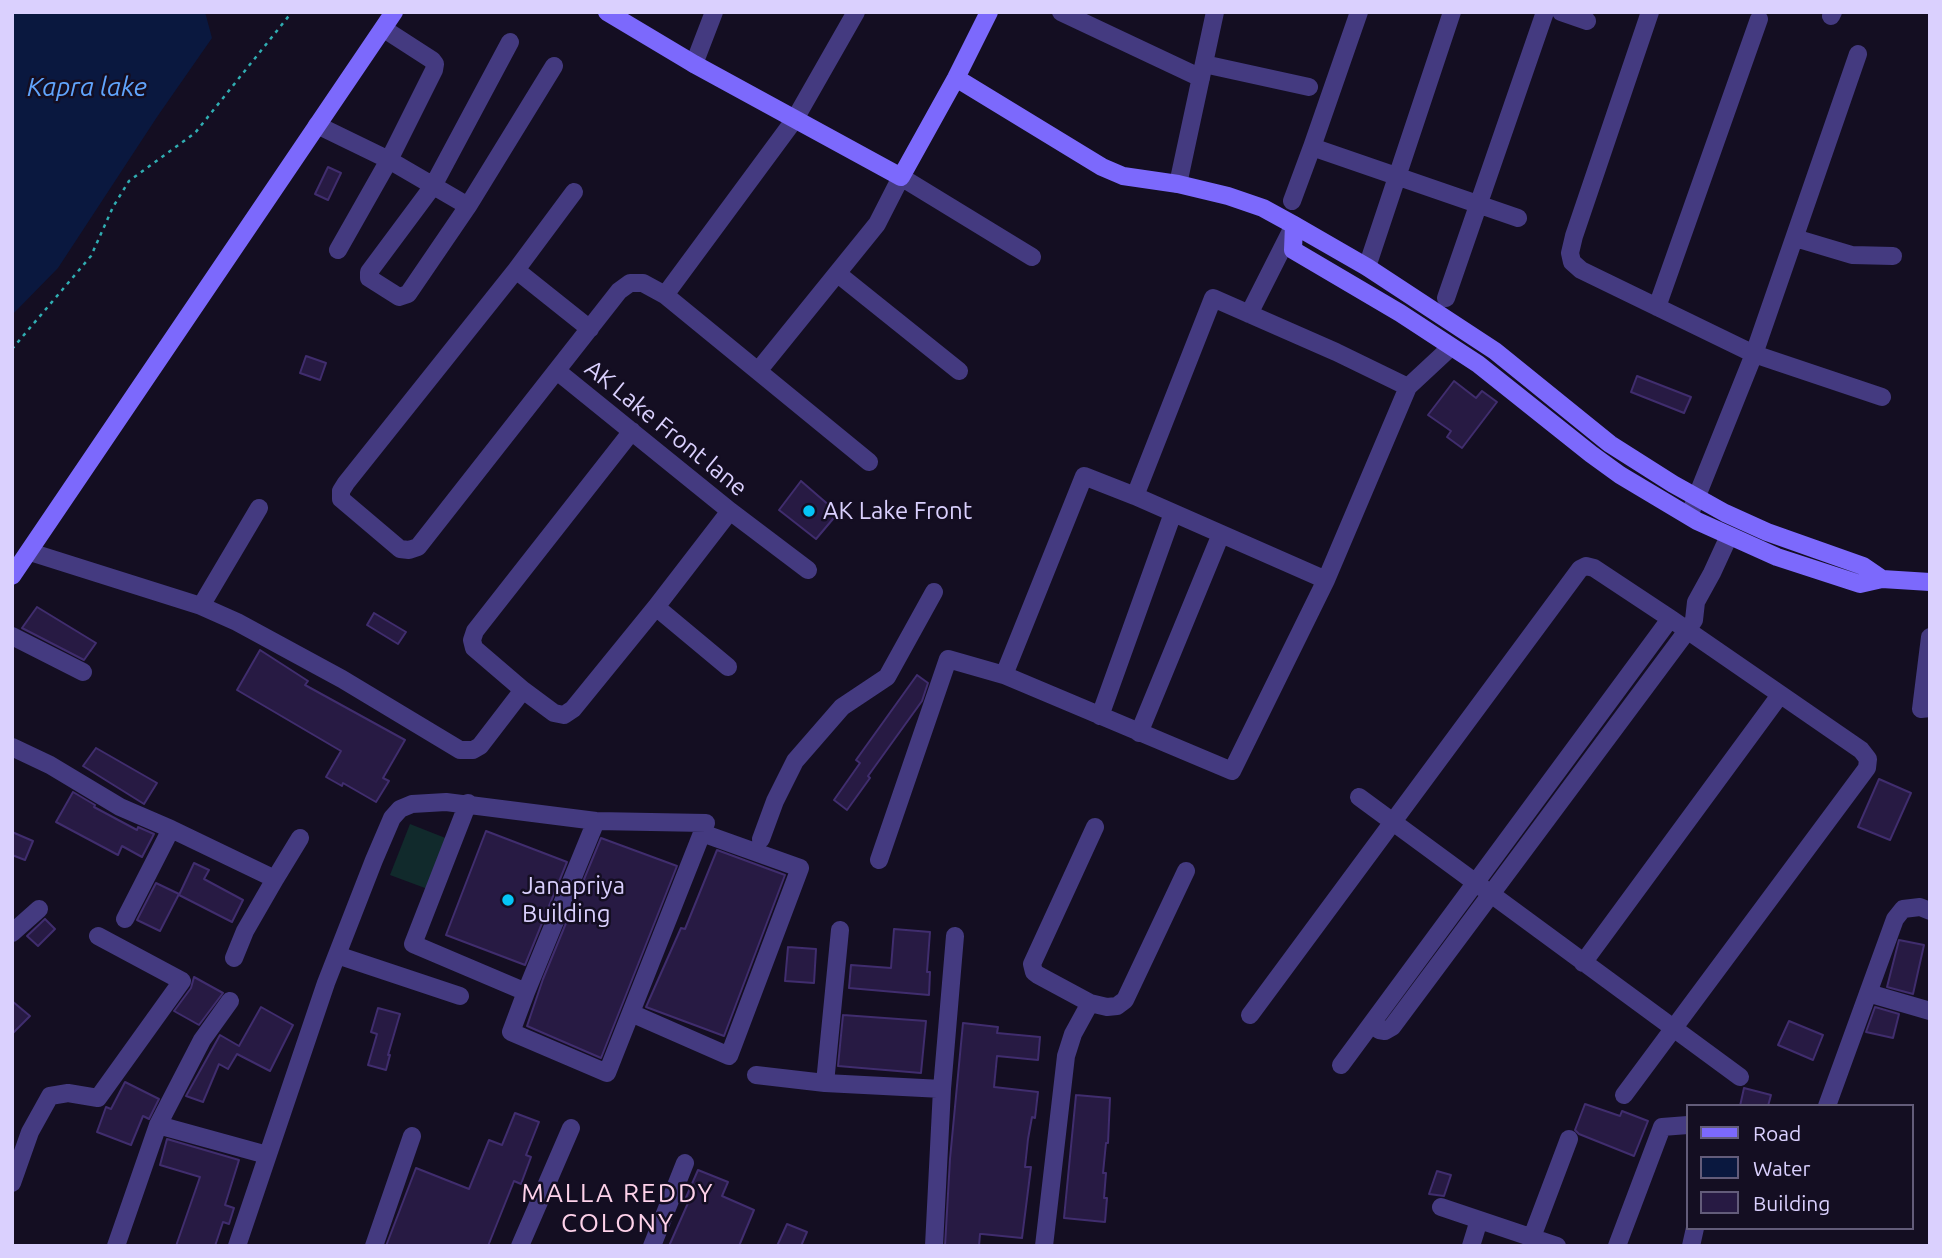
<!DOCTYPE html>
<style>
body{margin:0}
#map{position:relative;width:1942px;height:1258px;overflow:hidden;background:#140e22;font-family:Ubuntu,sans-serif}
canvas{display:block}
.frame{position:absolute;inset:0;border:14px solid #dad0fe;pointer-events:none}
.legend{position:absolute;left:1686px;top:1104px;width:228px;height:126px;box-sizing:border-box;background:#140e22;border:2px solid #635c7a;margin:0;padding:9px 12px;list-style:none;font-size:21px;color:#dad0fe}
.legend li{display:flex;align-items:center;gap:14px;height:35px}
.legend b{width:35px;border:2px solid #635c7a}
</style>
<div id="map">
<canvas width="1942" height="1258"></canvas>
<div class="frame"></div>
<ul class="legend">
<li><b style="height:9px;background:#7c69fc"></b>Road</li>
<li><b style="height:19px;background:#0a183f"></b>Water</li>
<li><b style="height:19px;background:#271a43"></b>Building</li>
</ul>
</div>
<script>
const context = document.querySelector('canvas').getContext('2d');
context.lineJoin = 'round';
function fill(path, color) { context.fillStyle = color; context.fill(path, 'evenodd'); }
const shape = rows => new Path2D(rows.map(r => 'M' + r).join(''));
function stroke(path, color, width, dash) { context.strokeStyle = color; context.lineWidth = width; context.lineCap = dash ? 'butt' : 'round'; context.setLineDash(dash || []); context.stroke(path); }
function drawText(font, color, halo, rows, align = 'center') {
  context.font = font + ' Ubuntu,sans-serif'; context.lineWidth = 5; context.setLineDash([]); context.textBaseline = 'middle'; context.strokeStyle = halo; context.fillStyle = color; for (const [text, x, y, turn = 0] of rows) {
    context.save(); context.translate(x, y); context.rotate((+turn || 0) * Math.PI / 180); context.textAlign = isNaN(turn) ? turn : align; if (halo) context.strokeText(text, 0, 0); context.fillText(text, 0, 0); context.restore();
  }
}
fill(shape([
 [410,824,453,841,433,891,390,875]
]), '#112a2c');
fill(shape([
 [12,12,205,12,212,38,157,117,58,268,12,315]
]), '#0a183f');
const building = shape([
 [328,167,341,173,328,200,315,194,328,167],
 [306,356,326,363,320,380,300,373,306,356],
 [1637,376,1691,397,1684,413,1631,392,1637,376],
 [1454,381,1476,398,1482,391,1497,402,1462,448,1447,437,1451,431,1428,415,1454,381],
 [801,481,838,513,816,539,779,510,801,481],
 [37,607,96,643,84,660,22,628,37,607],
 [374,613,406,632,398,644,367,625,374,613],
 [260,650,308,681,305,685,405,740,383,778,389,781,376,802,343,783,342,786,326,777,341,751,237,690,260,650],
 [917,675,928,683,922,701,868,776,870,778,847,810,834,800,860,763,856,760,917,675],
 [96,748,157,783,144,804,83,766,96,748],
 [1879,779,1911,793,1890,840,1858,827,1879,779],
 [73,792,95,805,94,807,137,830,138,827,154,834,142,857,122,846,118,855,56,822,73,792],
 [486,831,567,862,525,965,446,935,486,831],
 [12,832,33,841,25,860,12,855,12,832],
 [601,838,677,866,601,1058,527,1026,543,979,601,838],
 [717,850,785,875,724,1036,646,1007,681,928,685,929,717,850],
 [194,863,209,870,204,879,243,900,232,922,179,895,194,863],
 [156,883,179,894,160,931,137,920,156,883],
 [45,919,55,929,38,946,27,936,45,919],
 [894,929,930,932,927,972,930,972,929,995,849,988,851,965,891,968,894,929],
 [1899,940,1924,945,1913,994,1887,987,1899,940],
 [788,947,816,949,814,983,785,981,788,947],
 [194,977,223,993,199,1025,174,1011,191,988,194,977],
 [12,1001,30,1016,12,1034,12,1001],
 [261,1007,293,1025,270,1071,237,1054,228,1069,219,1064,203,1102,186,1096,220,1035,239,1046,261,1007],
 [1875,1007,1899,1014,1893,1038,1866,1032,1875,1007],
 [378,1008,400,1014,388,1055,390,1055,386,1070,368,1065,377,1034,371,1032,378,1008],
 [843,1015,926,1021,921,1073,838,1066,843,1015],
 [1789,1021,1823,1035,1813,1060,1778,1045,1789,1021],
 [963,1023,998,1027,997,1033,1040,1037,1038,1060,997,1056,994,1087,1038,1092,1035,1118,1032,1117,1028,1139,1025,1167,1031,1167,1022,1238,982,1234,980,1234,979,1246,945,1246,950,1159,963,1023],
 [125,1082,159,1099,149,1119,143,1116,131,1145,97,1132,106,1107,111,1109,125,1082],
 [1744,1088,1771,1095,1768,1106,1740,1106,1744,1088],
 [1076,1095,1110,1098,1108,1143,1106,1143,1103,1173,1106,1173,1104,1198,1107,1198,1105,1222,1064,1218,1076,1095],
 [1585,1104,1620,1116,1622,1111,1648,1121,1634,1156,1579,1134,1575,1130,1585,1104],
 [515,1113,539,1122,526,1155,531,1157,521,1184,514,1181,488,1246,386,1246,416,1168,469,1189,489,1140,502,1145,515,1113],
 [167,1139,239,1160,225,1205,234,1208,229,1224,223,1222,215,1246,176,1246,200,1177,160,1165,167,1139],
 [698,1170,728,1182,722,1196,754,1210,739,1246,669,1246,688,1203,684,1202,698,1170],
 [1437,1171,1451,1175,1444,1196,1429,1194,1437,1171],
 [787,1224,807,1232,801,1246,777,1246,787,1224]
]);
fill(building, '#271a43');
stroke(building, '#402d6e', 2);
stroke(shape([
 [12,349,91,256,113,207,129,181,195,133,292,12]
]), '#30adb2', 2.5, [3.5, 5]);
stroke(shape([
 [1061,12,1201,78],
 [1359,12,1312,147,1518,218],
 [1561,12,1587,21],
 [1650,12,1574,236,1570,253,1572,262,1581,270,1754,354,1882,397],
 [1831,16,1833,12],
 [510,42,433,186,369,272,369,278,399,297,408,294,468,206,554,66],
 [694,64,714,12],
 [1204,64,1309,87],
 [317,125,389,160,468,206],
 [1178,184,1215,12],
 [574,192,516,270,346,483,341,491,341,499,400,549,409,550,418,547,619,291,630,283,643,283,665,295,869,462],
 [1292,201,1312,147],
 [1795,238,1852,255,1893,256],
 [338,250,389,160,434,70,435,64,432,60,384,29],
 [1367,267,1452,12],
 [516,270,590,329],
 [838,274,959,371],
 [665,295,795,119,856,12],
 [1446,298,1545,12],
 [1657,307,1759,19],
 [1249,314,1294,225],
 [557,371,730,511,808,570],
 [758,371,877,224,901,177,1032,257],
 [632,431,475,631,472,640,474,648,523,690,554,713,564,715,573,709,656,607,730,511],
 [1691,511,1754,354,1858,54],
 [30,552,201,606,237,622,342,679,460,750,473,750,480,746,523,690],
 [1326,580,1135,496,1213,298,1336,352,1408,387],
 [201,606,259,508],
 [656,607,728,667],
 [12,636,83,672],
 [1930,637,1921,709,1930,708],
 [1004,675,1084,476,1135,496],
 [1100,716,1173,513],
 [1139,733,1221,534],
 [12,747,50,765,120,807,171,829,275,879,245,931,234,958],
 [1359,797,1740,1077],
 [468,803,413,944,526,992,596,821],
 [1095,827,1032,964,1034,972,1038,975,1090,1003,1107,1007,1117,1006,1125,1000,1186,871],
 [761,839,775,801,795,761,842,707,887,677,934,592],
 [879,860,948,659,1004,675,1232,771,1326,580,1408,387,1451,347],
 [275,879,300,838],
 [125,919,171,829],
 [12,933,39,909],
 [337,955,460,996],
 [1583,963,1780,695],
 [1868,993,1930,1011],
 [631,1013,729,1056,800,868,702,833],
 [1250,1015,1580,569,1586,566,1594,568,1671,619,1861,750,1868,759,1867,768,1624,1095],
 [1372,1024,1379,1030,1385,1031,1392,1027,1687,631,1694,620,1696,602,1712,573,1729,536],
 [1341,1065,1670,619],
 [756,1075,825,1083,942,1089],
 [825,1083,840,930],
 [1827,1106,1895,919,1903,909,1920,907,1930,911],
 [158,1125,267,1155],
 [12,1183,30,1132,50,1096,68,1093,98,1098,182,981,98,936],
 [1441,1207,1557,1246],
 [1532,1237,1569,1139],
 [116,1246,158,1125,202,1040,230,1001],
 [237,1246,326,983,374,860,392,818,400,809,412,804,446,802,596,821,706,823,607,1073,511,1032,526,992],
 [374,1246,412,1136],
 [520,1246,571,1128],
 [652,1246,685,1163],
 [934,1246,942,1089,955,936],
 [1044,1246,1066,1056,1073,1034,1090,1003],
 [1471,1246,1479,1220],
 [1617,1246,1662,1127,1688,1125],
 [1691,1246,1695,1228]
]), '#443a80', 18);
stroke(shape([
 [607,12,694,64,901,177,956,78,989,12],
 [956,78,1102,167,1123,176,1178,184,1228,196,1263,208,1294,225,1367,267,1495,351,1610,444,1673,484,1725,513,1767,532,1863,566,1882,579],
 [1294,225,1293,250,1400,313,1478,364,1591,454,1620,475,1697,521,1777,557,1860,584,1882,579,1930,582],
 [12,576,394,12]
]), '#7c69fc', 18);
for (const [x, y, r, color] of [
 [809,511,7,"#05c5f6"],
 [508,900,7,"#05c5f6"]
]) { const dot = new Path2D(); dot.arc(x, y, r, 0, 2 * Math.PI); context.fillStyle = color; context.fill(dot); stroke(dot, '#140e22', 2.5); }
drawText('24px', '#dad0fe', '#140e22', [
 ["AK Lake Front lane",666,428,39]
]);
drawText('24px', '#dad0fe', '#140e22', [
 ["AK Lake Front",823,511],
 ["Janapriya",522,886],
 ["Building",522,914]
], 'left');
drawText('italic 26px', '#60a4fc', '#140e22', [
 ["Kapra lake",87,87]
]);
context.letterSpacing = '2px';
drawText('26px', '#fed2ea', '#140e22', [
 ["MALLA REDDY",618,1193],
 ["COLONY",618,1223]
]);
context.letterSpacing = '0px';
</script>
